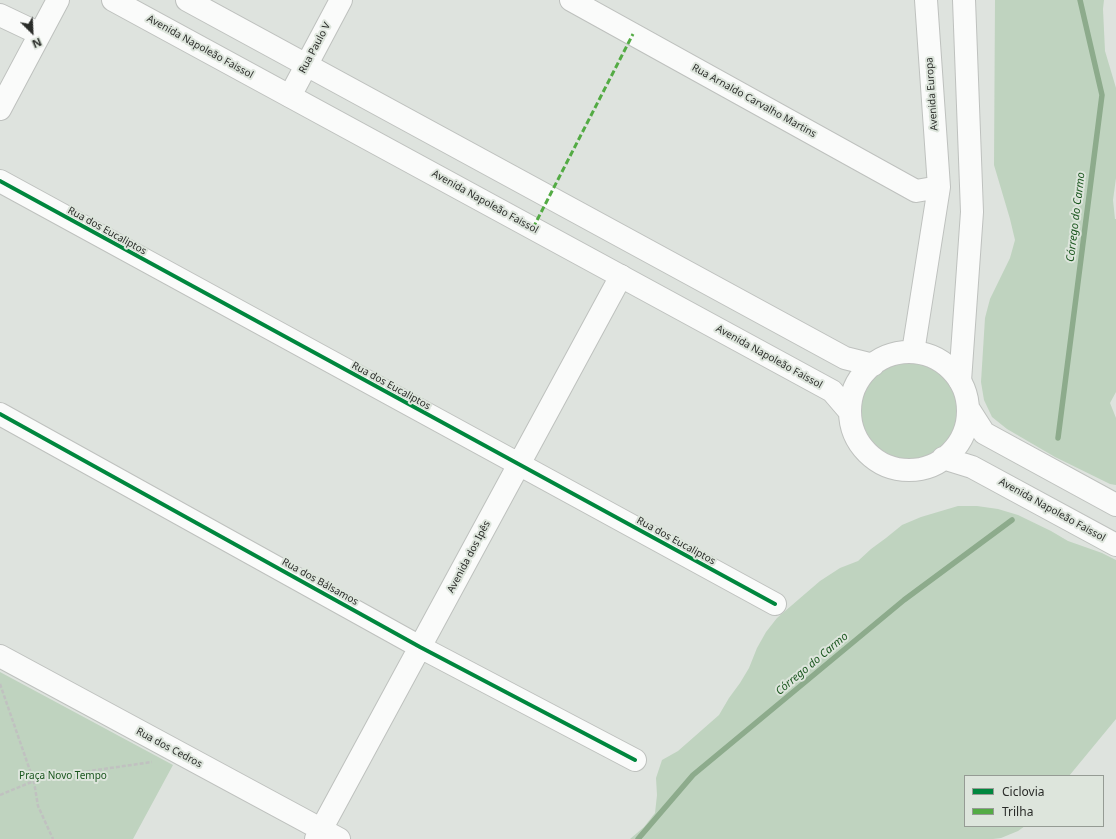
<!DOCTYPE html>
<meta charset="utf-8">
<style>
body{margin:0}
#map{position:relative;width:1116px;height:839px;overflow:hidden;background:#dee3de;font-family:"Noto Sans",sans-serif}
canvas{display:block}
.legend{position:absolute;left:964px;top:775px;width:140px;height:52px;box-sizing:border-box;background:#dde5dc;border:1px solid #959b94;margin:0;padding:5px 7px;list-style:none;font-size:12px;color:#2a2c29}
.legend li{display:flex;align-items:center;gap:8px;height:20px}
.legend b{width:20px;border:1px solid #959b94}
.north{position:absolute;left:12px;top:12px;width:40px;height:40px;-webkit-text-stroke:3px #dde5dc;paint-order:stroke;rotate:156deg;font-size:11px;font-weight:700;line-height:16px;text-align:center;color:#2a2c29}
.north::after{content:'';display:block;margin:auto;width:14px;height:18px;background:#2a2c29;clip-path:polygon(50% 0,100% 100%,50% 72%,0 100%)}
</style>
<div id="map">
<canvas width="1116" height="839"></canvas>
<ul class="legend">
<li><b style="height:5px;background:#00873e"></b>Ciclovia</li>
<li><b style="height:5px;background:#53ab44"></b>Trilha</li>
</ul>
<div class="north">N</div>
</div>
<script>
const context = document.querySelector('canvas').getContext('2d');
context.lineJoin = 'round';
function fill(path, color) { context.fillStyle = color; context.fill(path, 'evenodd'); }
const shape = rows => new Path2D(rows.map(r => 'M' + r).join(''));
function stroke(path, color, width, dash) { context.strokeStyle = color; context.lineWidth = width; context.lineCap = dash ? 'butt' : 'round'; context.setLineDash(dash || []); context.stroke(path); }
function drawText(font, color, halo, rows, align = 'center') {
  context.font = font + ' "Noto Sans",sans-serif'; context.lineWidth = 4; context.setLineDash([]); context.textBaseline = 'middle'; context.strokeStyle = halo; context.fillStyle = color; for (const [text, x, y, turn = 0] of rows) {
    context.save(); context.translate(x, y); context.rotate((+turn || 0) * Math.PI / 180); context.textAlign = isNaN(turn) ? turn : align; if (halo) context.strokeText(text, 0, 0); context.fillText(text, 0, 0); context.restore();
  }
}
fill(shape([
 [995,0,1104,0,1103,9,1105,51,1116,88,1116,178,1113,200,1115,219,1116,219,1116,392,1110,403,1116,418,1116,485,1110,484,1055,457,1007,429,992,417,984,400,981,382,985,318,990,299,1010,258,1015,240,1010,219,994,165],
 '861 410a49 49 0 1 1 98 0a49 49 0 1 1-98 0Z',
 [958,506,977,506,998,509,1018,515,1051,531,1068,541,1102,553,1116,560,1116,719,1069,776,965,776,965,826,1025,826,1018,831,1001,838,993,839,630,839,644,827,655,813,657,795,656,778,662,760,678,751,719,715,729,698,740,683,749,668,757,648,766,632,777,618,820,581,840,568,858,561,871,549,886,538,902,525,921,517],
 [0,672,173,765,133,839,0,839]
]), '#bfd3bf');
stroke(shape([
 [1058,438,1102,95,1080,0],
 [638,839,693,775,904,600,1012,520]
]), '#8dab8c', 5.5);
const minor = shape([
 [571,0,916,191,939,187],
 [0,15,40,34],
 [290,96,341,0],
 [0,109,58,0],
 [0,181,775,604],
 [913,352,939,187,926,0],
 [960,381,972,212,964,0],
 [0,414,420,647,635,760],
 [0,656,339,839],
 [316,839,621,276]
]);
const major = shape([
 [113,0,832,391,850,412],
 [187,0,845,358,873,365],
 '850 411a59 59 0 1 1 118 0a59 59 0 1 1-118 0Z',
 [968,408,984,433,1116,505],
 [943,458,972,467,1116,545]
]);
stroke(minor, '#bec1be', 24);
stroke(major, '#bec1be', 24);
stroke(shape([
 [0,684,34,782,38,806,53,839],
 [0,795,41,778,152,762]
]), '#c0c1c0', 2.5, [4, 2]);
stroke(minor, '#fafbfa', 22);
stroke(major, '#fafbfa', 22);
stroke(shape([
 [533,228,633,34]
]), '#53ab44', 3, [6, 3]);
stroke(shape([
 [0,181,775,604],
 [0,414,420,647,635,760]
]), '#00873e', 4);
drawText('10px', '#2a2c29', '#dde5dc', [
 ["Avenida Napoleão Faissol",200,47,29],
 ["Rua Paulo V",315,48,-62],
 ["Avenida Europa",932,94,-94],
 ["Rua Arnaldo Carvalho Martins",754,101,29],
 ["Avenida Napoleão Faissol",485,202,29],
 ["Rua dos Eucaliptos",107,231,29],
 ["Avenida Napoleão Faissol",769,357,29],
 ["Rua dos Eucaliptos",391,386,29],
 ["Avenida Napoleão Faissol",1052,510,29],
 ["Rua dos Eucaliptos",676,541,29],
 ["Avenida dos Ipês",469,557,-62],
 ["Rua dos Bálsamos",320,582,29],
 ["Rua dos Cedros",169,748,28]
]);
drawText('10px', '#1a561e', '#dde5dc', [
 ["Praça Novo Tempo",63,776]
]);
drawText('italic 11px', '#1a561e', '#dde5dc', [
 ["Córrego do Carmo",1076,217,-83],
 ["Córrego do Carmo",812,664,-40]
]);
</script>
